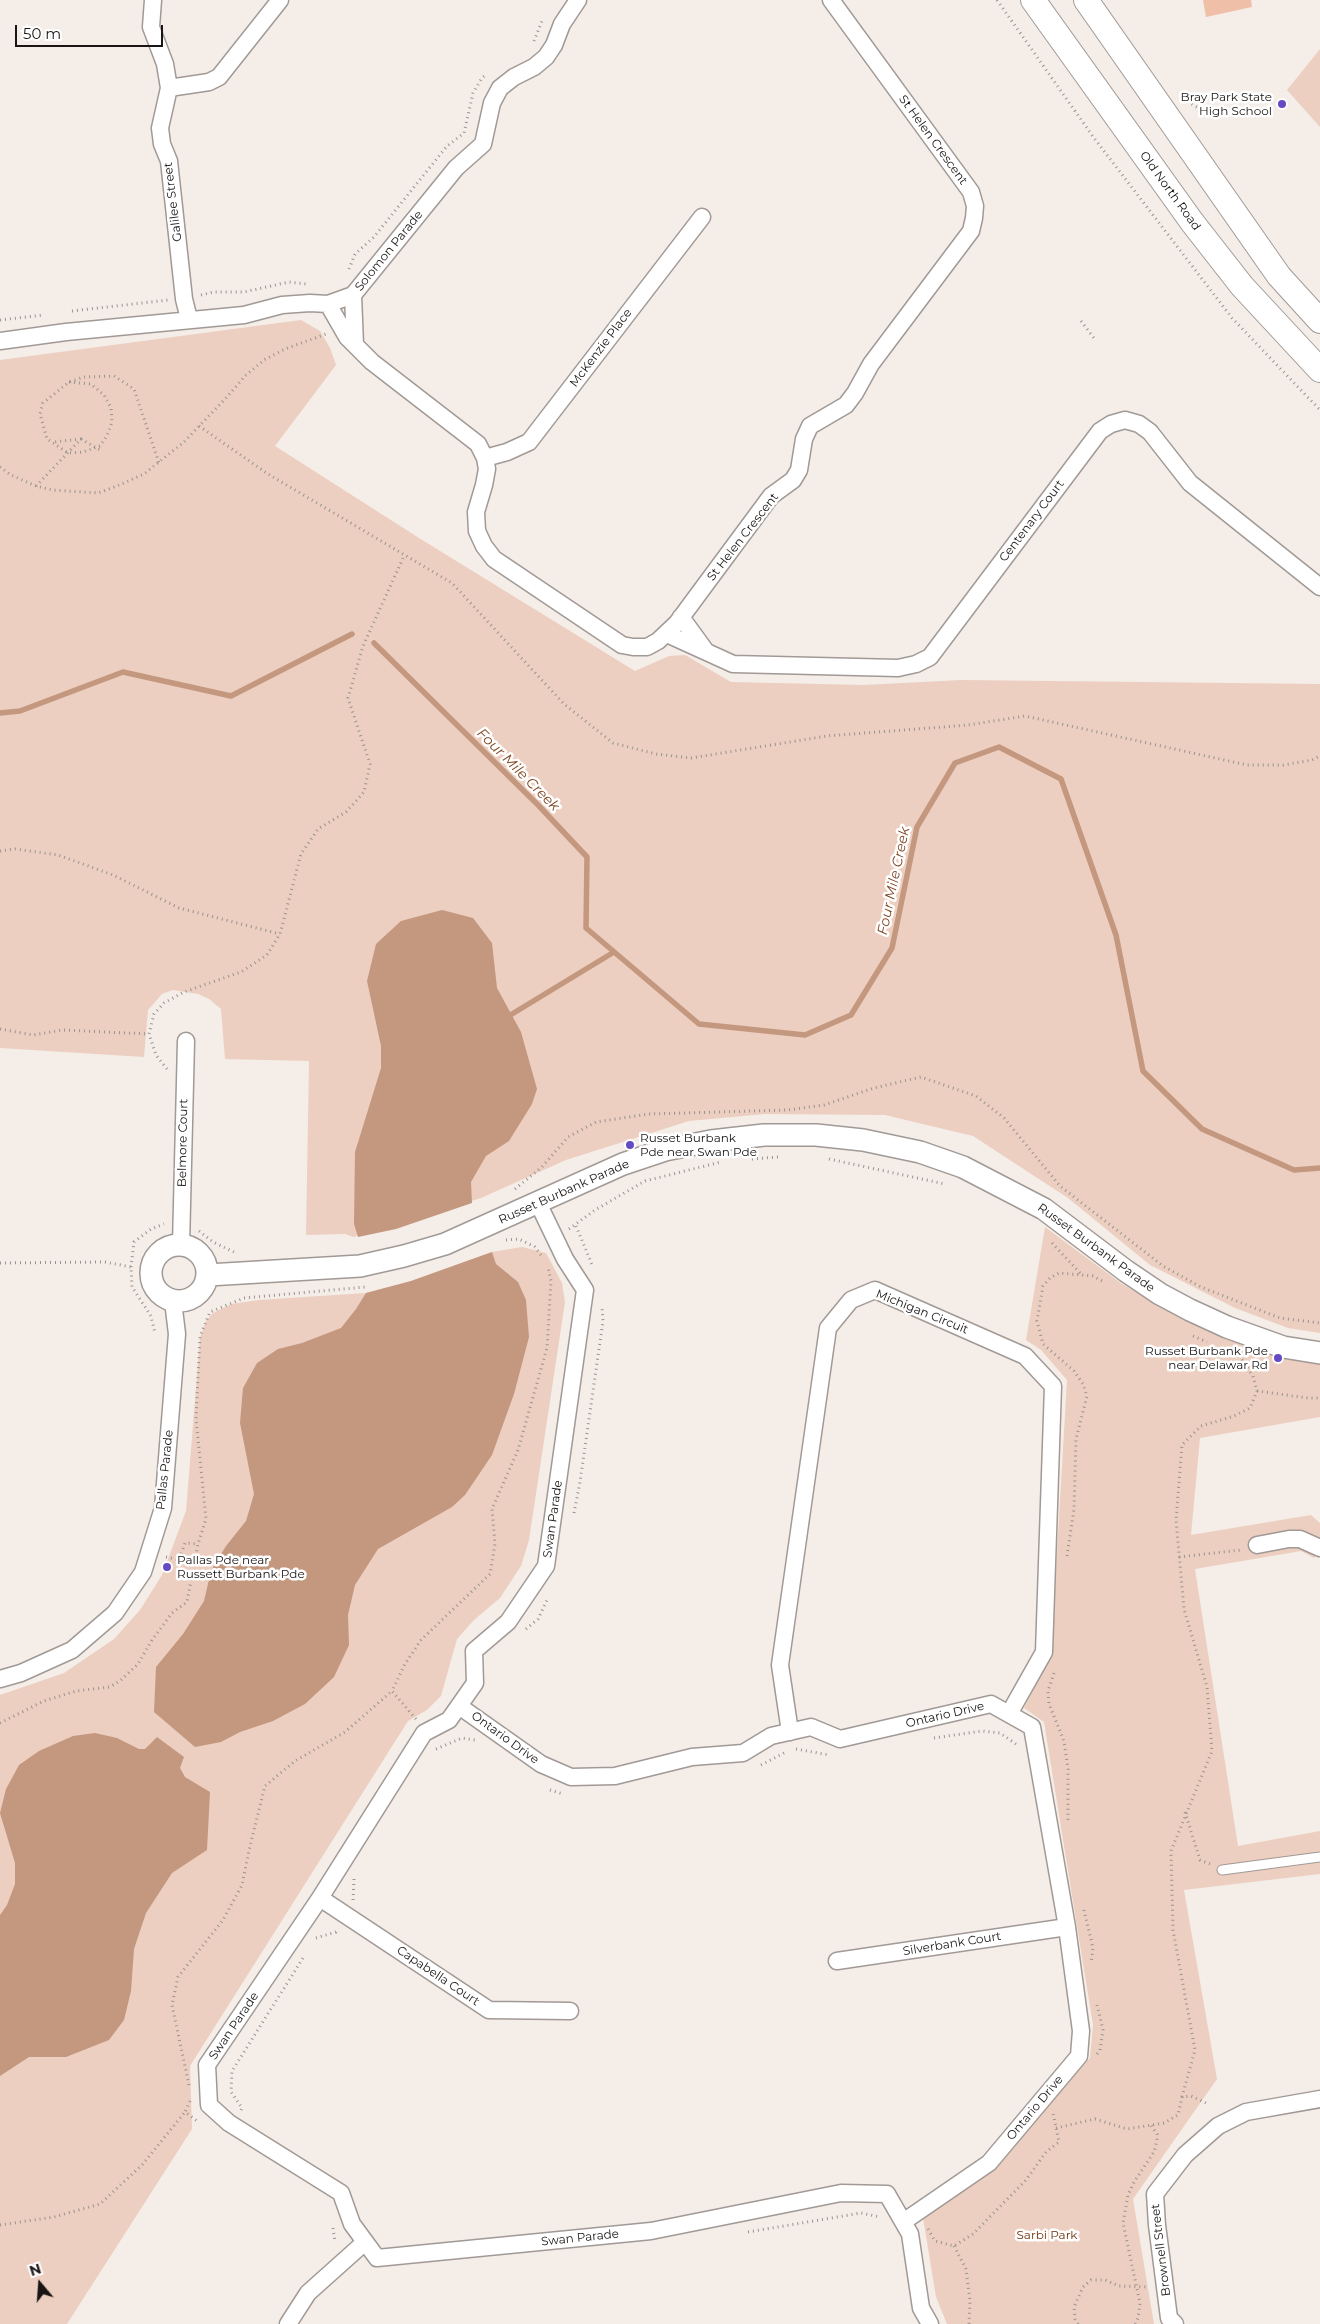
<!DOCTYPE html>
<style>
body{margin:0}
#map{position:relative;width:1320px;height:2324px;overflow:hidden;background:#f5ede8;font-family:Montserrat,sans-serif}
canvas{display:block}
.north{position:absolute;left:15px;top:2259px;width:50px;height:50px;-webkit-text-stroke:4px #fff;paint-order:stroke;rotate:342deg;font-size:14px;font-weight:700;line-height:20px;text-align:center;color:#181514}
.north::after{content:'';display:block;margin:auto;width:18px;height:22px;background:#181514;clip-path:polygon(50% 0,100% 100%,50% 72%,0 100%)}
.scale{position:absolute;left:15px;top:25px;width:148px;height:22px;box-sizing:border-box;border:2px solid #181514;border-top:0;padding-left:6px;font-size:15px;line-height:18px;white-space:nowrap;color:#181514;-webkit-text-stroke:4px #fff;paint-order:stroke}
</style>
<div id="map">
<canvas width="1320" height="2324"></canvas>
<div class="north">N</div>
<div class="scale">50 m</div>
</div>
<script>
const context = document.querySelector('canvas').getContext('2d');
context.lineJoin = 'round';
function fill(path, color) { context.fillStyle = color; context.fill(path, 'evenodd'); }
const shape = rows => new Path2D(rows.map(r => 'M' + r).join(''));
function stroke(path, color, width, dash) { context.strokeStyle = color; context.lineWidth = width; context.lineCap = dash ? 'butt' : 'round'; context.setLineDash(dash || []); context.stroke(path); }
function drawText(font, color, halo, rows, align = 'center') {
  context.font = font + ' Montserrat,sans-serif'; context.lineWidth = 5; context.setLineDash([]); context.textBaseline = 'middle'; context.strokeStyle = halo; context.fillStyle = color; for (const [text, x, y, turn = 0] of rows) {
    context.save(); context.translate(x, y); context.rotate((+turn || 0) * Math.PI / 180); context.textAlign = isNaN(turn) ? turn : align; if (halo) context.strokeText(text, 0, 0); context.fillText(text, 0, 0); context.restore();
  }
}
fill(shape([
 [1320,49,1320,127,1287,90],
 [301,320,320,331,330,348,336,365,275,446,419,538,635,671,669,656,685,655,731,682,864,685,961,680,1320,684,1320,1333,1288,1328,1235,1308,1150,1265,1068,1198,973,1136,885,1115,765,1114,689,1121,566,1160,481,1198,353,1237,345,1234,306,1235,309,1061,225,1059,221,1009,209,999,198,994,173,990,162,994,148,1010,144,1057,0,1048,0,360],
 [1045,1227,1122,1284,1186,1321,1281,1357,1320,1362,1320,1417,1200,1438,1191,1535,1311,1515,1320,1523,1320,1548,1314,1558,1301,1551,1195,1569,1238,1846,1320,1831,1320,1874,1184,1890,1217,2079,1133,2199,1154,2324,947,2324,936,2297,923,2218,996,2161,1090,2058,1093,2025,1044,1722,1024,1708,1051,1655,1067,1380,1041,1350,1026,1340],
 [522,1247,546,1253,562,1283,565,1302,529,1540,521,1566,500,1598,474,1620,457,1639,441,1696,427,1710,408,1721,190,2066,192,2129,67,2324,0,2324,0,1695,64,1673,114,1639,140,1610,162,1575,186,1511,200,1338,206,1321,213,1313,231,1304,259,1300,366,1293,411,1281,492,1252]
]), '#eccfc0');
fill(shape([
 [442,910,473,918,492,943,497,988,521,1032,537,1089,532,1104,509,1141,486,1156,471,1182,472,1203,396,1229,358,1237,354,1224,355,1152,381,1068,381,1046,367,981,376,944,401,921],
 [492,1252,496,1264,518,1282,526,1300,529,1337,514,1394,492,1455,465,1495,452,1507,378,1549,355,1585,348,1615,349,1645,334,1677,305,1704,273,1721,240,1732,221,1742,195,1747,154,1712,156,1667,183,1634,204,1601,211,1571,226,1546,246,1521,254,1494,240,1423,243,1388,257,1363,278,1349,302,1343,341,1328,356,1309,366,1293,411,1281],
 [95,1733,117,1738,139,1749,145,1749,157,1737,184,1757,180,1768,185,1777,210,1792,207,1850,172,1873,146,1913,134,1949,131,1991,124,2020,109,2040,66,2057,29,2057,0,2076,0,1915,7,1905,15,1884,15,1863,0,1813,6,1789,19,1765,39,1751,73,1736]
]), '#c4977f');
stroke(shape([
 [374,643,539,806,587,857,586,928,699,1024,805,1035,851,1015,892,948,917,827,955,763,999,747,1061,779,1116,935,1143,1071,1202,1129,1294,1170,1320,1168],
 [0,713,20,711,123,672,231,696,352,634],
 [512,1014,614,952]
]), '#c4977f', 5.5);
fill(shape([
 [1203,0,1251,0,1252,7,1206,17]
]), '#efc0a7');
const service = shape([
 [1222,1870,1320,1857]
]);
const minor = shape([
 [153,0,151,27,165,64,169,88,160,128,162,144,169,161,184,299,189,319],
 [169,88,209,82,219,77,280,0],
 [353,295,355,345],
 [328,304,347,337,372,362,478,444,485,458,487,469,484,485,476,512,477,531,484,546,494,559,622,645,633,647,647,647,658,641,677,623,771,496,793,480,799,470,804,439,810,426,846,405,855,393,871,364,971,231,974,218,975,206,971,192,831,0],
 [0,341,66,332,244,315,282,305,310,303,328,304,353,295,456,168,483,144,492,103,500,88,514,77,534,67,546,57,554,45,562,24,578,0],
 [485,458,507,452,529,442,702,217],
 [681,617,705,650],
 [667,634,733,664,898,668,916,664,930,657,1100,431,1111,424,1125,420,1139,424,1150,432,1190,483,1320,587],
 [538,1203,565,1259,585,1290,546,1566,508,1622,474,1651,475,1683,449,1720,424,1733,320,1898,207,2065,209,2105,229,2123,341,2193,352,2224,377,2258,651,2231,841,2193,887,2194,910,2234,921,2308,930,2324],
 [181,1245,186,1041],
 [1257,1545,1289,1539,1300,1539,1320,1548],
 [0,1679,21,1673,72,1650,115,1613,143,1572,163,1508,177,1334,173,1301],
 [459,1706,541,1764,571,1777,615,1776,692,1757,743,1753,771,1736,811,1727,840,1739,991,1704,1032,1727,1067,1927,1081,2031,1079,2056,989,2163,903,2222],
 [790,1732,780,1665,828,1328,851,1300,875,1290,1025,1356,1053,1386,1044,1652,1009,1714],
 [320,1898,489,2010,570,2011],
 [837,1961,1067,1927],
 [288,2324,308,2293,365,2242],
 [1175,2324,1169,2318,1157,2225,1155,2194,1185,2155,1218,2126,1246,2112,1320,2099]
]);
const tertiary = shape([
 '151 1273a28 28 0 1 1 56 0a28 28 0 1 1-56 0Z',
 [208,1275,360,1266,404,1256,445,1244,623,1164,665,1150,711,1141,764,1135,816,1135,863,1140,920,1152,963,1167,1044,1209,1126,1271,1160,1294,1190,1310,1227,1327,1283,1347,1320,1353]
]);
const secondary = shape([
 [1033,0,1192,222,1242,286,1320,370],
 [1086,0,1279,276,1320,321]
]);
stroke(service, '#a19995', 11);
stroke(minor, '#a19995', 19);
stroke(tertiary, '#a19995', 24);
stroke(secondary, '#a19995', 26);
stroke(shape([
 [997,0,1094,138,1232,318,1320,410],
 [534,41,542,21],
 [1183,99,1212,116],
 [349,269,355,254,374,237,447,146,464,133,473,93,482,78,487,74],
 [201,295,214,292,244,292,289,282,306,284],
 [72,311,168,300],
 [0,320,44,315],
 [1081,321,1096,341],
 [69,382,91,384,104,395,111,408,112,422,107,436,100,446,83,452,68,453,47,439,40,414,43,403,69,382,84,377,114,376,134,389,159,463],
 [199,426,268,474,452,583,564,704,613,743,656,754,691,758,827,736,968,725,1025,716,1247,765,1283,765,1312,760,1320,756],
 [81,439,102,451],
 [0,467,11,475,36,486,52,490,98,493,117,486,144,474,184,442,226,398,245,376,264,360,285,349,326,334],
 [36,486,81,439,53,442],
 [0,851,15,849,58,855,113,875,179,908,280,934],
 [0,1029,33,1035,62,1030,149,1034],
 [167,1069,156,1055,149,1034,154,1014,164,1003,184,992,241,972,267,955,280,934,301,854,318,829,346,812,364,792,370,764,348,698,363,646,404,556],
 [752,1159,778,1157],
 [829,1159,945,1184],
 [515,1189,542,1167,568,1137,596,1122,649,1114,788,1110,824,1105,874,1088,921,1077,976,1096,1004,1118,1060,1186,1163,1266,1201,1287,1280,1318,1320,1323],
 [576,1226,593,1267],
 [569,1229,595,1210,645,1181,721,1162],
 [199,1231,213,1242,234,1252],
 [506,1240,519,1239,535,1247,541,1255],
 [1052,1243,1082,1275],
 [0,1263,105,1262,131,1267,132,1287,151,1316,155,1333],
 [131,1267,134,1242,151,1229,164,1224],
 [1193,1336,1207,1342],
 [1257,1391,1308,1398,1320,1398],
 [574,1513,580,1482,603,1321,602,1307],
 [1067,1556,1074,1509,1076,1439,1087,1396,1083,1384,1074,1371,1043,1344,1037,1321,1043,1286,1050,1278,1059,1273,1093,1276,1104,1282],
 [166,1557,179,1560,185,1543,198,1544],
 [1179,1557,1241,1550],
 [526,1629,538,1619,547,1600],
 [1054,1673,1048,1691,1049,1704,1064,1741,1068,1769,1068,1823],
 [416,1719,392,1691,405,1664,421,1640,490,1574,495,1544,492,1509,518,1450,547,1348,551,1281,548,1267],
 [0,1723,44,1701,76,1691,110,1687,121,1680,138,1664,152,1640,172,1613,187,1602,198,1544,206,1519,196,1419,200,1336,210,1312,244,1298,365,1287],
 [934,1738,982,1731,1000,1733,1016,1744],
 [436,1749,462,1738,475,1740],
 [796,1749,829,1755],
 [761,1765,786,1752],
 [550,1790,563,1794],
 [1185,1812,1200,1860,1210,1864],
 [353,1900,354,1879],
 [1084,1910,1093,1948,1091,1963],
 [316,1938,336,1932,337,1930],
 [1097,2054,1100,2050,1103,2030,1097,2005],
 [189,2085,172,2005,178,1977,223,1920,242,1885,250,1846,265,1786,295,1761,345,1732,392,1691],
 [1182,2097,1195,2050,1173,1930,1171,1851,1212,1751,1207,1687,1184,1609,1176,1520,1182,1445,1201,1426,1234,1416,1250,1408,1257,1391,1253,1376,1237,1353],
 [190,2101,185,2112,197,2121],
 [241,2110,242,2108,231,2092,232,2071,303,1958],
 [1056,2128,1095,2119,1127,2129,1164,2123,1178,2115,1182,2097,1191,2096,1206,2103],
 [0,2225,54,2217,100,2204,142,2165,185,2112],
 [333,2228,335,2242],
 [928,2229,935,2241,954,2246,973,2234,1026,2180,1046,2152,1059,2142,1053,2113],
 [748,2232,861,2213,880,2217],
 [954,2246,966,2269,970,2301,969,2324],
 [1078,2324,1075,2319,1074,2307,1083,2287,1091,2280,1105,2280,1119,2286,1149,2287],
 [1135,2324,1138,2318,1140,2303,1123,2223,1128,2195,1134,2182,1154,2152,1157,2141,1157,2134,1151,2125]
]), '#999390', 3, [1, 4]);
stroke(service, '#fff', 9);
stroke(minor, '#fff', 16);
stroke(tertiary, '#fff', 21);
stroke(secondary, '#fff', 24);
for (const [x, y, r, color] of [
 [1282,104,5,"#664ac3"],
 [630,1145,5,"#664ac3"],
 [1278,1358,5,"#664ac3"],
 [167,1567,5,"#664ac3"]
]) { const dot = new Path2D(); dot.arc(x, y, r, 0, 2 * Math.PI); context.fillStyle = color; context.fill(dot); stroke(dot, '#fff', 2); }
drawText('12px', '#181514', '#fff', [
 ["Bray Park State",1272,97],
 ["High School",1272,111],
 ["Russet Burbank",640,1138,"left"],
 ["Pde near Swan Pde",640,1152,"left"],
 ["Russet Burbank Pde",1268,1351],
 ["near Delawar Rd",1268,1365],
 ["Pallas Pde near",177,1560,"left"],
 ["Russett Burbank Pde",177,1574,"left"]
], 'right');
drawText('12px', '#181514', '#fff', [
 ["St Helen Crescent",933,140,54],
 ["Old North Road",1170,191,54],
 ["Galilee Street",173,202,-97],
 ["Solomon Parade",389,251,-51],
 ["McKenzie Place",601,348,-53],
 ["Centenary Court",1032,521,-53],
 ["St Helen Crescent",743,537,-52],
 ["Belmore Court",183,1143,-89],
 ["Russet Burbank Parade",564,1192,-24],
 ["Russet Burbank Parade",1096,1248,36],
 ["Michigan Circuit",922,1312,22],
 ["Pallas Parade",165,1470,-84],
 ["Swan Parade",553,1519,-82],
 ["Ontario Drive",945,1715,-13],
 ["Ontario Drive",505,1738,36],
 ["Silverbank Court",952,1944,-9],
 ["Capabella Court",438,1976,34],
 ["Swan Parade",234,2026,-56],
 ["Ontario Drive",1035,2108,-50],
 ["Swan Parade",580,2238,-6],
 ["Brownell Street",1161,2250,-97]
]);
drawText('12px', '#6c330c', '#fff', [
 ["Sarbi Park",1047,2235]
]);
drawText('italic 14px', '#814623', '#fff', [
 ["Four Mile Creek",518,770,45],
 ["Four Mile Creek",894,881,-78]
]);
</script>
